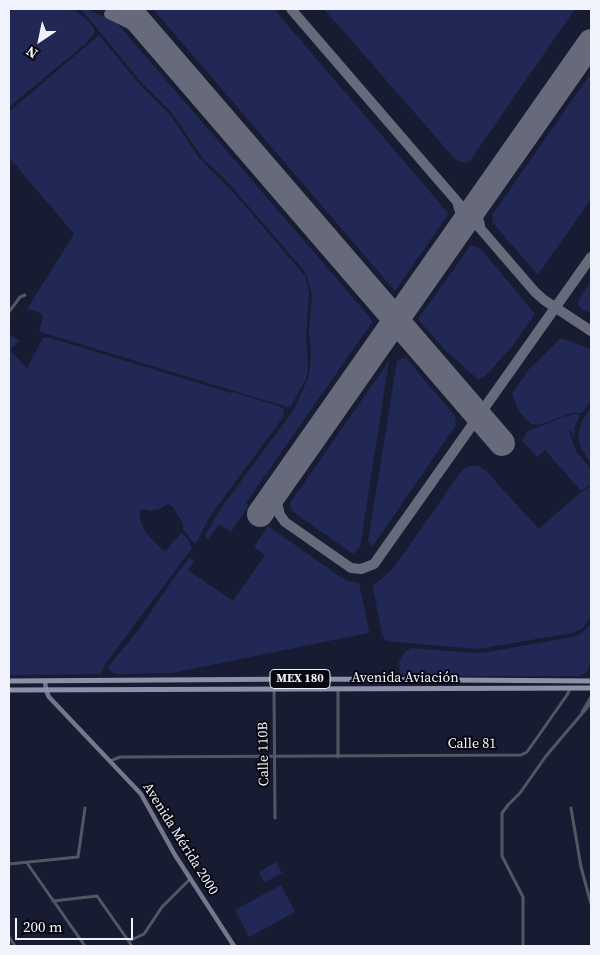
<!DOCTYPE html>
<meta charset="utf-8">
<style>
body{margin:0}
#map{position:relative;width:600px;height:955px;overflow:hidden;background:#181c32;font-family:"Source Serif 4",serif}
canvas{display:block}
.frame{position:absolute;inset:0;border:10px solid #f0f3fc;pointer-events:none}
.north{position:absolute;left:15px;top:15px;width:50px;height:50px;-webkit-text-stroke:4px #060711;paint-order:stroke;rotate:214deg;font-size:14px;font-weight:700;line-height:20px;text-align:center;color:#f0f3fc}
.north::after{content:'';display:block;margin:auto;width:18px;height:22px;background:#f0f3fc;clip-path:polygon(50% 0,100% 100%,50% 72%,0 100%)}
.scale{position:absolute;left:15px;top:918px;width:118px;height:22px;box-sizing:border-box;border:2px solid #f0f3fc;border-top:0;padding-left:6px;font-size:15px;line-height:18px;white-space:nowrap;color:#f0f3fc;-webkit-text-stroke:4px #060711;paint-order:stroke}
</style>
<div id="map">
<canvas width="600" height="955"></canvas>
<div class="frame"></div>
<div class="north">N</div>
<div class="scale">200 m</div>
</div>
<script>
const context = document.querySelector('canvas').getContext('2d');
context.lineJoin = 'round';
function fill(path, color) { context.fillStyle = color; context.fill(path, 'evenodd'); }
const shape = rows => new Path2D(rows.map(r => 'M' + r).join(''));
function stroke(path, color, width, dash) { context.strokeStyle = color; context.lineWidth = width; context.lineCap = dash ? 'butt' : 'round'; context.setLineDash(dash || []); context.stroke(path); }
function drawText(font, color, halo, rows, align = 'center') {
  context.font = font + ' "Source Serif 4",serif'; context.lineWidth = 4; context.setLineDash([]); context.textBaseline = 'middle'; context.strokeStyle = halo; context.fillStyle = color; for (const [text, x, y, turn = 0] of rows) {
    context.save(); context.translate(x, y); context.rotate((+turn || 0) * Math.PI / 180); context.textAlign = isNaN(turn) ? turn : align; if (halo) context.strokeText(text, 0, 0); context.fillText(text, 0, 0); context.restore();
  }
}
fill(shape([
 [14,9,74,9,88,21,93,27,95,33,85,44,9,107,9,12],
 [81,9,87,9,116,22,373,321,246,503,249,506,231,532,219,524,208,539,205,536,219,511,293,411,309,376,311,353,309,332,312,297,310,286,306,274,301,267,225,179,204,160,172,113,142,83],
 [153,9,274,9,448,213,447,216,395,291],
 [324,9,575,9,469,162,464,163,455,159],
 [99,35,140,85,171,116,199,158,233,192,305,276,309,291,306,335,308,368,306,379,291,406,287,407,41,332,39,331,43,317,41,313,27,309,74,234,9,157,9,112],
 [591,73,591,199,539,273,536,273,493,223,492,215],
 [471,245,481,249,535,314,511,348,485,376,479,380,447,352,418,319],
 [591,281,591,313,581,309,578,303,580,297],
 [12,335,19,341,10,350,27,368,43,338,47,337,231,393,233,392,279,406,284,410,284,415,281,420,210,516,196,543,194,543,183,529,183,524,173,507,168,504,159,509,150,511,143,509,140,511,140,520,146,533,161,549,166,551,181,533,187,538,192,548,105,664,102,673,100,674,9,675,9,338],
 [560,339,564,339,591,349,591,400,582,413,572,413,539,425,531,424,518,410,512,394,529,369],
 [405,357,455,416,456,425,373,546,368,542,397,361],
 [389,361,360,547,353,554,292,511,290,503],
 [591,407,591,464,581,448,578,435,581,423],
 [576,414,580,415,575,426,574,437,571,430,569,431,576,451,591,469,591,484,582,490,580,490,545,450,537,457,522,440,527,432,531,430,564,417],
 [471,466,478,466,485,470,539,529,581,492,591,486,591,617,582,629,572,633,477,649,386,641,382,634,373,588,374,585,392,570,463,469],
 [268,526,339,576,348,581,359,583,369,631,368,633,172,673,116,674,110,671,108,667,137,632,178,572,190,558,194,561,188,570,233,601,265,555,254,547],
 [591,623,591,660,587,672,580,676,406,676,400,674,399,662,405,652,411,648,474,653,488,652,573,637,581,634],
 [276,862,282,873,264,883,259,872],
 [281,885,295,912,249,937,235,910]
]), '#222855');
stroke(shape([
 [119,9,114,13,109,14,140,29,155,40],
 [134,9,138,20],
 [291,9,535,292,544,300,591,331],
 [458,205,462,218,459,230],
 [480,225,477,214,480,200],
 [467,402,472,416,472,427],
 [282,483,278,495,277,503,280,515,285,522,351,568,361,569,374,564,591,257]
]), '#666a7b', 10);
stroke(shape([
 [128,9,502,443],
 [260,514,591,42]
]), '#666a7b', 26);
stroke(shape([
 [9,312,20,297,25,295],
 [274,689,275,818],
 [582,712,591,697],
 [338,757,338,690],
 [110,761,120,757,521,755,527,752,567,695,570,689],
 [571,808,581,867,591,904],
 [27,863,85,946],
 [9,864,78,857,85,808],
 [53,901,97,896,132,946],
 [9,937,15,946],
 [129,941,144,934,162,907,190,879],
 [523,946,523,897,502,856,502,813,508,805,520,793,546,756,591,703]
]), '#545763', 3);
stroke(shape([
 [45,681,46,690,49,697,141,794,175,855,234,946]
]), '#73788b', 4.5);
stroke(shape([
 [9,681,311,679,591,681],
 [9,690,591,688]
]), '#8b91a9', 5);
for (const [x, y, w] of [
 [300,679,60]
]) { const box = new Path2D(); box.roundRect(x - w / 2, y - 9.5, w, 19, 4); context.fillStyle = '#060711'; context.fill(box); stroke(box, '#f0f3fc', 1); }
drawText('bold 12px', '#f0f3fc', null, [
 ["MEX 180",300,679]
]);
drawText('14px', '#f0f3fc', '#060711', [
 ["Avenida Aviación",405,678],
 ["Calle 81",472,744],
 ["Calle 110B",264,754,-91],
 ["Avenida Mérida 2000",180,839,58]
]);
</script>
